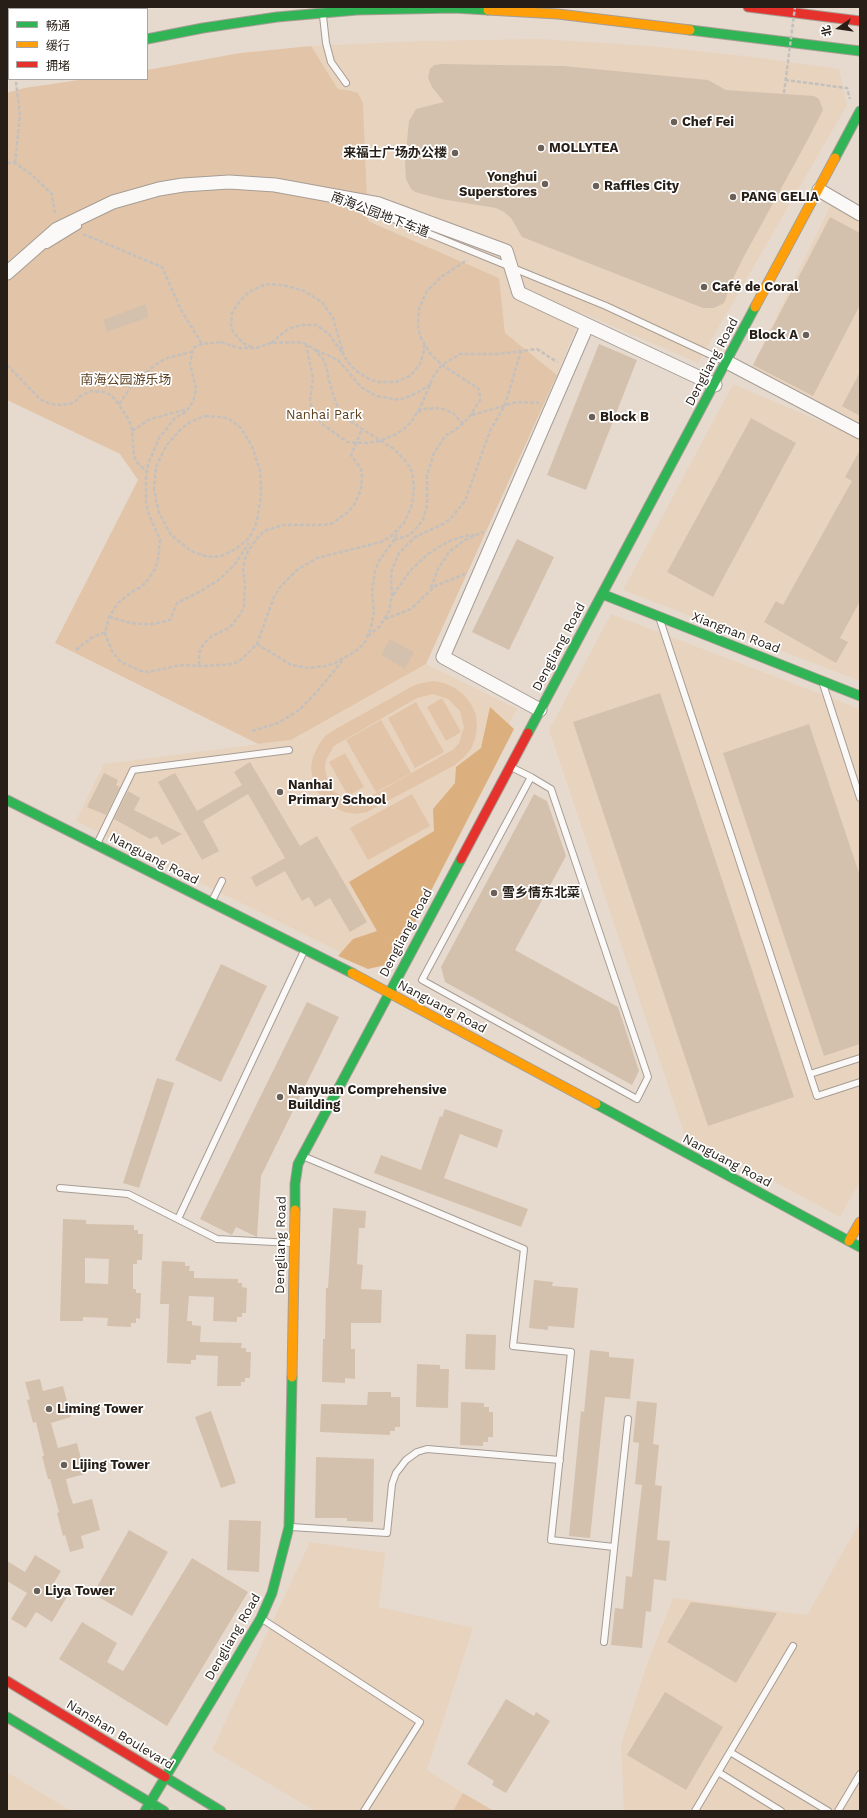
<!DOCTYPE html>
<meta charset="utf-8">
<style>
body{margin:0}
#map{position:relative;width:867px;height:1818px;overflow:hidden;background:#e6dace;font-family:"Work Sans","Noto Sans SC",sans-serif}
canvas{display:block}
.frame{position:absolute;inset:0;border:8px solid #271f17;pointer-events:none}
.legend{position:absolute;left:8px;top:8px;width:140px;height:72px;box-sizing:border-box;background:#fff;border:1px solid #a9a5a2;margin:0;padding:5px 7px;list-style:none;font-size:12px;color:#271f17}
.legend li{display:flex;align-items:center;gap:8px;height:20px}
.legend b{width:20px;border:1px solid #a9a5a2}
.north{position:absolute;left:819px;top:8px;width:40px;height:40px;-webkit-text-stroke:3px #fff;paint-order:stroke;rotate:257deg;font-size:11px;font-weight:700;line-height:16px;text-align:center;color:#271f17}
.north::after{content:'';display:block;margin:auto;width:14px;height:18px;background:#271f17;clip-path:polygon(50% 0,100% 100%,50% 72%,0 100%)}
</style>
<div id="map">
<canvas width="867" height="1818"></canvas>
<div class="frame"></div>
<ul class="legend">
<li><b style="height:5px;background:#30b455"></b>畅通</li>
<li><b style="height:5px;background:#ff9f0a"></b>缓行</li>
<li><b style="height:5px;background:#e5322d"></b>拥堵</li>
</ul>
<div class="north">北</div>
</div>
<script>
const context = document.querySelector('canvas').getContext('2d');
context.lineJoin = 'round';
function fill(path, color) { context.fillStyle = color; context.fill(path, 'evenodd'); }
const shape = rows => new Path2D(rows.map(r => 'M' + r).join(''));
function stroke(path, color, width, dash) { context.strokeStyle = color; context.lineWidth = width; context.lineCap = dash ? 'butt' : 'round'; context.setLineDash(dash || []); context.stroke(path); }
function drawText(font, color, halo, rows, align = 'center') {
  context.font = font + ' "Work Sans","Noto Sans SC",sans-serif'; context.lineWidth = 3.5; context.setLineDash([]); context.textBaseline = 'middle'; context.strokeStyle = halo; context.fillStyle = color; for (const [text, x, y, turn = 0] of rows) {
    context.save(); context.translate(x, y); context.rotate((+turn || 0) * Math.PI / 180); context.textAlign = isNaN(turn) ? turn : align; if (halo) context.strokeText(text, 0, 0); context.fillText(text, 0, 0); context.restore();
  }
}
fill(shape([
 [541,39,651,46,753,57,839,69,847,105,698,363,582,313,557,375,505,333,498,278,368,221,363,103,358,93,348,90,338,89,311,46,422,41],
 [833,200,860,217,860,424,751,369],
 [733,384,860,438,860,681,623,590],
 [611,614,860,709,860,1181,840,1217,684,1133,549,730],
 [426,664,517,709,385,950,358,961,76,821,104,764,291,740],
 [860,1522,860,1811,624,1811,621,1745,646,1667,673,1598,807,1615],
 [310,1542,385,1553,379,1607,473,1628,427,1770,463,1793,453,1811,315,1811,212,1750],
 [7,1772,71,1811,7,1811]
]), '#e8d3be');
fill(shape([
 [311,46,338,89,348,90,358,93,363,103,368,221,499,278,505,333,557,375,426,664,291,740,258,744,55,643,138,480,120,454,7,400,7,93,24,88,86,79,147,79,147,70,240,53],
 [433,681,444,683,455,688,464,695,471,704,476,715,477,727,475,739,471,749,463,758,455,765,367,812,355,814,344,812,333,807,324,800,317,791,313,780,311,768,313,757,318,746,325,736,334,730,411,687,421,683],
 [433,694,448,699,460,711,464,727,459,743,454,749,364,800,347,799,333,791,328,784,325,768,326,760,334,746,417,698],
 [442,698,461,732,446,741,427,707],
 [416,702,444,752,415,768,388,718],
 [381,720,411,773,376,792,346,740],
 [345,753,364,787,348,796,329,762],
 [412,794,430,826,368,860,350,828],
 [463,1793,494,1811,453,1811]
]), '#e2c5a8');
fill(shape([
 [490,707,514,729,394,963,368,969,338,956,353,939,377,931,349,882,434,831,433,809,455,783,456,767,481,748]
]), '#dcb07e');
fill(shape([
 [442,64,564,66,708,80,726,90,814,96,819,99,823,110,806,143,742,260,732,281,724,303,714,308,703,308,522,237,511,218,504,212,496,208,441,199,415,192,411,189,406,179,405,162,409,121,416,109,444,102,432,87,428,78,430,69,434,65],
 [830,217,860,233,860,305,813,396,753,365],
 [145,304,149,317,107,332,103,320],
 [599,344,637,360,586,490,547,475],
 [860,372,860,416,842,406],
 [751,418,796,443,713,597,667,572],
 [860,450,860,601,840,638,848,642,836,663,764,622,776,601,783,605,852,481,845,477],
 [517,539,554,557,509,650,472,632],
 [390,639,414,652,405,669,381,655],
 [660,693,794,1097,708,1126,573,722],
 [809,724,860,876,860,1044,824,1056,723,753],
 [250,762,300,846,317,836,367,922,350,932,330,898,315,907,309,897,302,901,285,871,256,887,251,877,285,858,248,794,203,821,219,851,202,860,158,782,175,773,197,811,242,785,234,772],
 [104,773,118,780,116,785,120,787,106,815,87,807],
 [128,791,140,798,134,810,182,834,162,845,157,836,150,839,114,819],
 [534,794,547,801,566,856,515,950,618,1007,639,1071,632,1085,445,982,441,967],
 [221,964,267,986,221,1082,175,1060],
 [307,1002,339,1017,261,1176,257,1237,236,1227,232,1235,200,1219],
 [157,1078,174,1083,139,1188,123,1183],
 [445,1109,503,1130,497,1148,460,1134,444,1178,528,1209,521,1227,374,1173,381,1155,421,1170,440,1116,442,1117],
 [333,1208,366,1211,365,1228,359,1228,357,1264,363,1265,361,1289,382,1290,381,1323,351,1323,351,1349,355,1349,355,1379,345,1378,345,1383,322,1382,323,1339,325,1339,326,1288,328,1288],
 [63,1219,86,1220,86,1224,134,1225,134,1230,138,1230,138,1234,143,1234,142,1260,137,1260,137,1264,133,1264,133,1289,136,1289,136,1293,141,1293,140,1319,136,1318,136,1323,131,1323,131,1327,107,1326,108,1318,83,1317,83,1321,60,1321],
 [85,1258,109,1259,108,1284,85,1283],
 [162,1261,185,1262,185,1266,190,1266,189,1271,194,1271,194,1278,238,1279,238,1283,242,1283,242,1287,247,1288,246,1313,242,1313,242,1317,237,1317,237,1322,213,1321,214,1297,189,1296,187,1321,192,1321,192,1325,201,1326,200,1342,242,1343,241,1348,246,1348,246,1352,251,1352,250,1378,245,1378,245,1382,241,1382,241,1386,217,1386,218,1356,196,1355,196,1360,191,1360,191,1364,167,1363,169,1304,160,1304],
 [534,1280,553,1282,552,1286,578,1288,574,1328,548,1326,548,1330,529,1328],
 [466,1334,496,1335,495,1370,465,1369],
 [590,1350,609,1352,609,1357,634,1359,630,1399,605,1397,590,1538,569,1536,581,1411,584,1412],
 [417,1364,440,1365,440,1369,449,1369,448,1408,416,1407],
 [40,1379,43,1391,63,1386,71,1417,51,1423,58,1448,77,1443,85,1474,66,1479,69,1492,73,1504,92,1499,100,1530,81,1536,84,1548,70,1552,65,1535,63,1536,57,1513,59,1512,50,1479,48,1479,42,1456,44,1456,36,1422,33,1423,27,1400,30,1399,25,1382],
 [368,1392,391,1392,391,1397,400,1397,400,1427,395,1427,395,1431,390,1431,390,1435,320,1432,321,1404,367,1405],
 [637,1401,657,1403,653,1444,659,1445,655,1485,662,1486,657,1540,670,1541,666,1581,654,1579,651,1612,646,1611,642,1648,611,1645,615,1608,623,1609,626,1576,632,1577,636,1538,642,1485,635,1484,639,1443,633,1442],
 [461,1402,484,1403,484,1407,489,1407,489,1412,493,1412,493,1437,488,1437,488,1442,483,1442,483,1446,460,1445],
 [211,1411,236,1483,221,1488,195,1417],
 [316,1457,374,1459,373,1522,347,1521,347,1518,315,1518],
 [229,1520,261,1521,259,1572,227,1570],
 [129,1530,168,1552,132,1616,93,1594],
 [35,1555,61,1571,52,1586,68,1595,52,1622,36,1612,26,1628,11,1619,27,1593,7,1581,7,1561,25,1572],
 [192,1558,248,1592,167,1726,59,1659,82,1622,117,1643,107,1662,123,1671],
 [691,1602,777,1613,736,1683,667,1642],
 [665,1692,723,1727,686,1790,627,1755],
 [506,1699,534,1716,536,1712,550,1721,506,1793,492,1785,494,1781,467,1764]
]), '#d4c1ad');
const lane = shape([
 [323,16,326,43,331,62,346,83],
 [359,205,606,306,724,361],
 [47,245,78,226],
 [660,620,817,1096,860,1082],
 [823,684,860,798],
 [511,767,531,777,551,789,648,1077,637,1099,422,980,531,777],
 [97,844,133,770,289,750],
 [212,901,222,881],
 [810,1074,860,1058],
 [305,1157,524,1249,513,1346,571,1352,551,1540,614,1547],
 [60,1188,128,1194,217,1239,292,1243],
 [178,1219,304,951],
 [291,1527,387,1533,392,1484,396,1473,406,1460,417,1452,427,1449,560,1460],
 [262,1619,420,1722,364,1811],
 [604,1642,628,1419],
 [730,1752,828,1811],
 [718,1772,781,1811],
 [695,1811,793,1646],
 [838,1811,860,1774]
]);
const street = shape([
 [819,190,860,214],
 [7,273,57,229,113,202,159,189,183,185,229,182,275,185,379,204,506,251,519,293,715,385],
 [727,362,860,432],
 [540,710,443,657,587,326]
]);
const fast = shape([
 [86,9,102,7],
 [7,19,9,19],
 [690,30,860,51],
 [147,39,203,28,277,17,357,10,454,8,488,10],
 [7,63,9,63],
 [835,158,860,111],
 [602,594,860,696],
 [528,733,755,307],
 [7,800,352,973],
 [596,1104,860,1247],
 [295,1210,295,1184,298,1164,461,859],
 [7,1717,164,1811],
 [165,1777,221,1811],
 [145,1811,261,1618,272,1593,289,1527,292,1377]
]);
const slow = shape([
 [488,10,558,14,690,30],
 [755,307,835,158],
 [352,973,596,1104],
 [849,1241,860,1222],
 [292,1377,295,1210]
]);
const jam = shape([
 [748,7,860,21],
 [461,859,528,733],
 [7,1681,165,1777]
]);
stroke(lane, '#a69d94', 8);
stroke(street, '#a69d94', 15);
stroke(fast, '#a69d94', 11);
stroke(slow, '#a69d94', 11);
stroke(jam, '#a69d94', 11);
stroke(shape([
 [785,80,847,88,850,99],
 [7,163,15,163,32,175,52,194,55,215],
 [15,163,20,115,16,82],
 [83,234,162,267,181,310,202,344],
 [221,342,239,348,256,348,271,343,297,342,306,344,313,348,323,359,326,366,330,385,340,414,362,429,394,449,408,464,412,472,414,487,412,505,404,523,390,537,381,542,317,558,297,570,281,586,274,597,257,644,242,659,233,664,205,666,181,665,148,672,141,671,121,662,112,651,105,633,109,617,118,603,133,591,141,587,147,581,155,569,158,559,160,540,148,512,146,501,146,478,148,464,159,438,175,418,186,412,193,402,196,389,190,364,193,348,202,344,221,342],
 [271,343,284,332,291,328,301,325,316,325,329,334,343,354],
 [306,344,313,378,310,400,312,409,321,423,347,442,367,443,379,441,396,434,404,429,411,422,420,408,434,375,442,365,460,354,499,354,537,349,557,362],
 [252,347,243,343,233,332,231,325,232,313,239,302,249,292,264,285,271,284,287,286,304,291,322,302,333,318,344,356,349,363,355,370,369,379,378,382,396,382,410,376,420,364,424,351,424,344],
 [316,350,338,360,361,387,376,396,400,400,417,393,431,384],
 [7,365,40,399,48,403,56,405,69,404,75,402,79,397,91,391,104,392,110,395,115,399,129,420,132,429,134,456,137,462,147,472],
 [119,404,134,383,155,365,167,358,191,352],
 [418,412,425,409,440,408,453,413,463,424],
 [472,415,517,402,539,403],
 [205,416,222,417,229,419,241,428,252,446,260,471,261,484,261,496,257,521,250,537,236,549,221,556,213,557,205,556,191,551,171,535,159,513,154,490,156,467,166,446,181,429,190,422,205,416],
 [132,431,150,419,188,409],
 [394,540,407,536,413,532,423,520,427,506,427,475,434,453,446,435,454,431,468,419,480,400,479,389,442,365,429,352,420,336,418,326,419,308,427,291,441,277,467,260],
 [431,588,438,569,449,552,465,540,483,532],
 [393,595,410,571,428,554,447,542,464,536,474,535],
 [109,617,131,623,142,624,154,624,170,620,177,603,201,591,220,579,235,564,249,543],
 [385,619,411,609,435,586,465,574],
 [368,636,380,626,389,611,392,595,391,578,392,570,399,553,415,537,443,524,451,518,465,501,490,431,505,405,521,351],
 [257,644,291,665,308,668,326,666,335,663,354,652,364,644,371,628,374,611,372,592,375,571,379,561,394,540,398,531],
 [76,650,91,638,105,632],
 [199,665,199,653,204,643,212,636,229,628,240,615,244,607,245,585,243,568,245,559,248,551,258,537,264,531,283,525,324,525,333,523,348,512,354,505,361,490,362,477,361,469,351,455,362,429],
 [252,731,278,723,299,710,316,693,342,661]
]), '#c4c0bd', 2.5, [4, 2]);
stroke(lane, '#fbf9f8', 6);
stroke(street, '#fbf9f8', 13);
stroke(fast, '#30b455', 9);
stroke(slow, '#ff9f0a', 9);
stroke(jam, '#e5322d', 9);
stroke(shape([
 [784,93,795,7]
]), '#c4c0bd', 2.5, [4, 2]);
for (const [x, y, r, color] of [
 [674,122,4,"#6a6057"],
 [541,148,4,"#6a6057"],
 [455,153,4,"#6a6057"],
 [545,184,4,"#6a6057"],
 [596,186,4,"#6a6057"],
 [733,197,4,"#6a6057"],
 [704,287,4,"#6a6057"],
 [806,335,4,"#6a6057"],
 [592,417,4,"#6a6057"],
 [280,792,4,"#6a6057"],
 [494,893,4,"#6a6057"],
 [280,1097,4,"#6a6057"],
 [49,1409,4,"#6a6057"],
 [64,1465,4,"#6a6057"],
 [37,1591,4,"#6a6057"]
]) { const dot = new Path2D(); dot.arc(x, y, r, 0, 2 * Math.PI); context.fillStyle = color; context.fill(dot); stroke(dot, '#fff', 1.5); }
drawText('bold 13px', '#271f17', '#fff', [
 ["Chef Fei",682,122],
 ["MOLLYTEA",549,148],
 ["来福士广场办公楼",447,153,"right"],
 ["Yonghui",537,177,"right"],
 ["Superstores",537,192,"right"],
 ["Raffles City",604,186],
 ["PANG GELIA",741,197],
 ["Café de Coral",712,287],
 ["Block A",798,335,"right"],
 ["Block B",600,417],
 ["Nanhai",288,785],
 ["Primary School",288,800],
 ["雪乡情东北菜",502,893],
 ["Nanyuan Comprehensive",288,1090],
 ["Building",288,1105],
 ["Liming Tower",57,1409],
 ["Lijing Tower",72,1465],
 ["Liya Tower",45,1591]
], 'left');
drawText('13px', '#271f17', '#fff', [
 ["南海公园地下车道",380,215,21],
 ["Dengliang Road",712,362,-62],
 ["Xiangnan Road",736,633,21],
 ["Dengliang Road",559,647,-62],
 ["Nanguang Road",154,859,27],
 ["Dengliang Road",406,933,-62],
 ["Nanguang Road",442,1007,28],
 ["Nanguang Road",727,1161,28],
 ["Dengliang Road",281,1245,-89],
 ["Dengliang Road",233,1637,-60],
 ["Nanshan Boulevard",120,1735,31]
]);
drawText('13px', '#5e4120', '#fff', [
 ["南海公园游乐场",126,380],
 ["Nanhai Park",324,415]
]);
</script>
